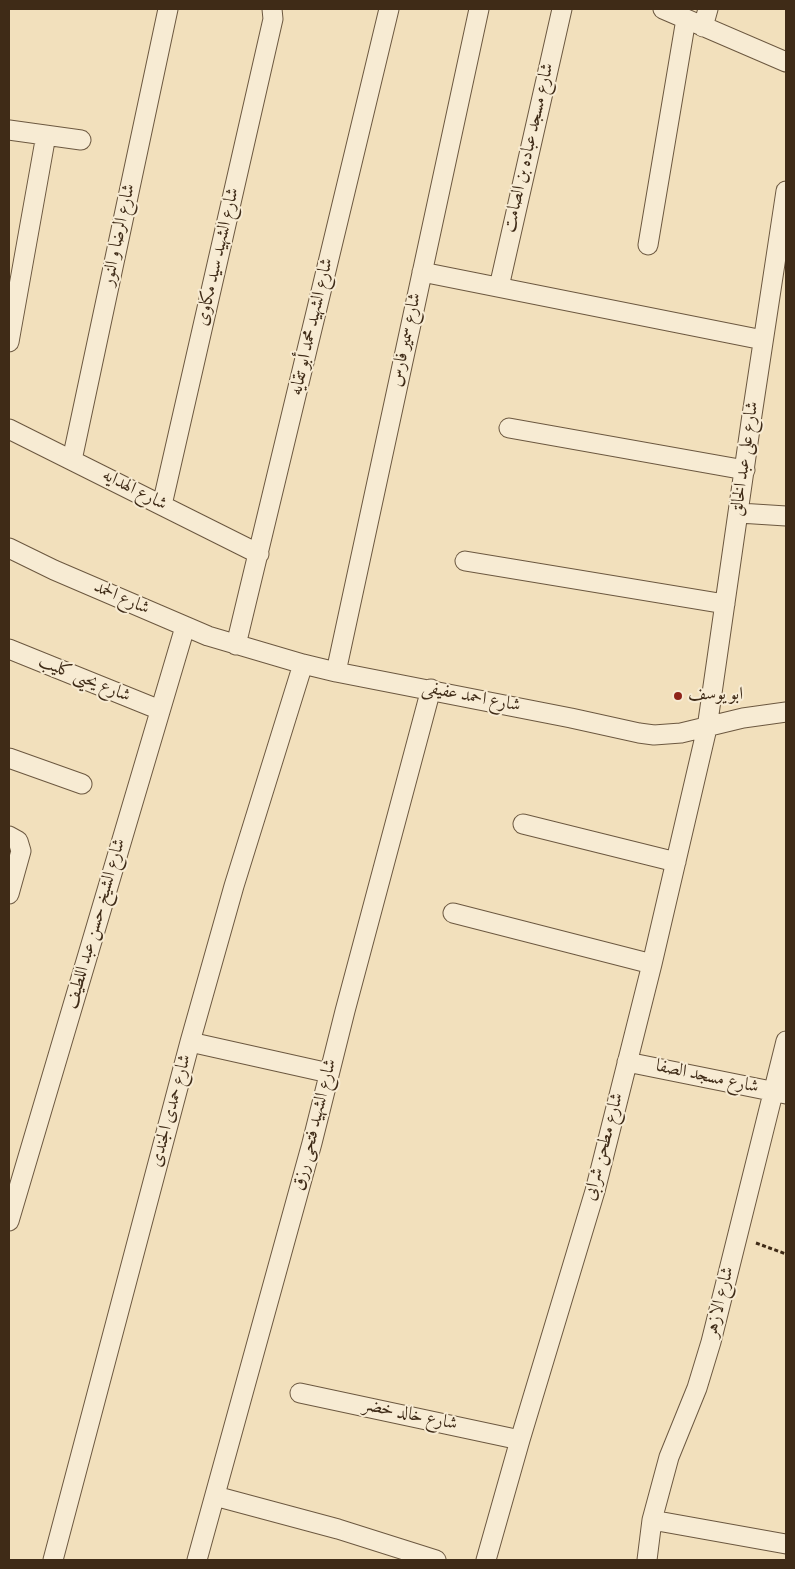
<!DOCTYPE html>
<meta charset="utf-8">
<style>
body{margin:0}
#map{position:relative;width:795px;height:1569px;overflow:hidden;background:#f2e0bc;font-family:Vollkorn,serif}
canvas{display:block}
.frame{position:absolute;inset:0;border:10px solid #3f2b17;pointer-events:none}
</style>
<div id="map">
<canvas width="795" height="1569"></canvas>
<div class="frame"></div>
</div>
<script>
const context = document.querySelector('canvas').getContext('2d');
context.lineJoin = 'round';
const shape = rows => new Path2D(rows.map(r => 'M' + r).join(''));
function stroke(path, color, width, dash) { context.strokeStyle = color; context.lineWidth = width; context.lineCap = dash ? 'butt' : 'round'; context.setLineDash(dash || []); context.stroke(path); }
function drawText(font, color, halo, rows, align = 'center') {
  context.font = font + ' Vollkorn,Amiri,serif'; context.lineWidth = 4; context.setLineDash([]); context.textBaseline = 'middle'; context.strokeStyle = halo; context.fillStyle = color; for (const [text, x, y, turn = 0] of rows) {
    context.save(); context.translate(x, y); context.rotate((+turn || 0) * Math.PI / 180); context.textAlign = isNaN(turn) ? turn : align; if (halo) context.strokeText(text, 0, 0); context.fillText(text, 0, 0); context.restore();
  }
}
const street = shape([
 [663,9,786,62],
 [703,27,708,9],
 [9,130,81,140],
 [648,245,686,19],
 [422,272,763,340],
 [499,287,562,9],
 [9,342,46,135],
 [509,428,745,470],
 [9,429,259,554],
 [72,460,168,9],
 [162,505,273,19,272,9],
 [739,513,786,516],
 [9,548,54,570,208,636,303,664,336,672,571,718,639,733,654,735,681,733,743,718,786,712],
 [465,561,725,604],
 [236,645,389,9],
 [9,649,160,710],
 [336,672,479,9],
 [9,758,82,784],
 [523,824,676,862],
 [9,836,18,841,21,851,9,894],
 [453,913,652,964],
 [190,1042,329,1073],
 [627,1062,786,1094],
 [9,1221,185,627],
 [300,1393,520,1440],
 [215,1496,338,1529,436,1560],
 [652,1520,786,1544],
 [53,1560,190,1042,234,886,303,664],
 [197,1560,312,1143,345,1011,431,689],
 [486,1560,520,1440,595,1191,652,964,707,728,752,415,786,191],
 [647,1560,652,1520,669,1457,697,1388,711,1342,786,1041]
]);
stroke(street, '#6c5840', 21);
stroke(shape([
 [756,1243,786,1254]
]), '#3f2b17', 3, [4, 2.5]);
stroke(street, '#f7ebd3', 19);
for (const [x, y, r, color] of [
 [678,696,5,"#8f2418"]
]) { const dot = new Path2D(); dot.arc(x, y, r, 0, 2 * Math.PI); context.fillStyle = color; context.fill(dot); stroke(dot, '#f7ebd3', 2); }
drawText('18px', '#3f2b17', '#f7ebd3', [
 ["شارع مسجد عباده بن الصامت",530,148,-77],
 ["شارع الرضا و النور",120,235,-78],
 ["شارع الشهيد سيد مكاوى",219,257,-77],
 ["شارع الشهيد محمد أبو تقايه",313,327,-77],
 ["شارع سمير فارس",407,340,-78],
 ["شارع على عبد الخالق",746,459,-82],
 ["شارع الهدايه",134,491,27],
 ["شارع الحمد",121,599,24],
 ["شارع يحيى كليب",84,680,22],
 ["شارع احمد عفيفى",471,698,11],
 ["شارع الشيخ حسن عبد اللطيف",97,924,-74],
 ["شارع مسجد الصفا",707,1078,12],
 ["شارع حمدى الجندى",172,1111,-75],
 ["شارع الشهيد فتحى رزق",316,1125,-76],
 ["شارع مطحن شرابى",605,1147,-75],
 ["شارع الازهر",721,1302,-76],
 ["شارع خالد خضر",410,1416,12]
]);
drawText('18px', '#3f2b17', '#f7ebd3', [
 ["ابو يوسف",688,696]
], 'left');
</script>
